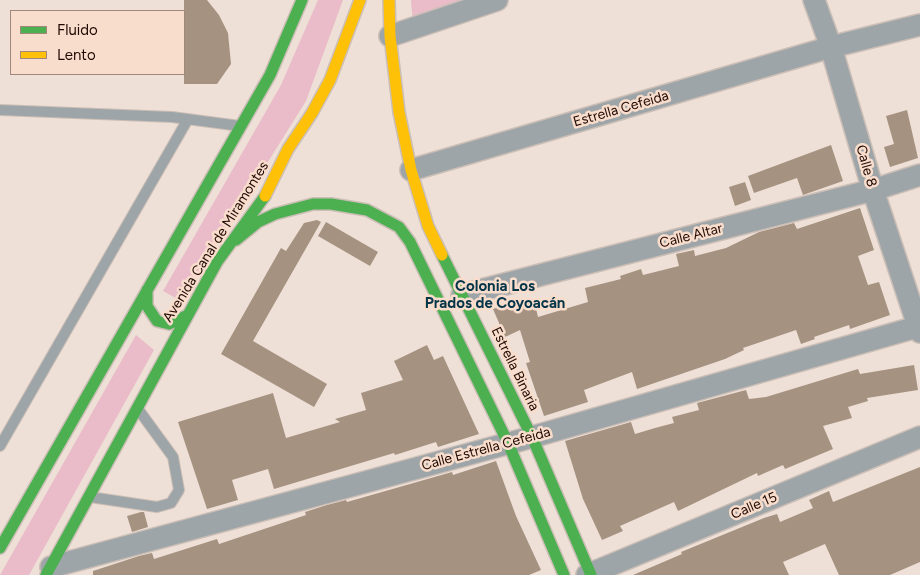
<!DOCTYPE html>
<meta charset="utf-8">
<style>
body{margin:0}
#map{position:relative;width:920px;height:575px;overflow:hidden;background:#eee0d6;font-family:Figtree,sans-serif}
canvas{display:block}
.legend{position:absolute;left:10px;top:10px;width:175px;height:65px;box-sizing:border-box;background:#f9ddcc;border:1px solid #a2887a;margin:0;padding:6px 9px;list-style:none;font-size:15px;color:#1f0800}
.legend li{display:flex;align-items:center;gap:10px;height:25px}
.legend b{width:25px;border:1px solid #a2887a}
</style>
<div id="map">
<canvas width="920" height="575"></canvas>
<ul class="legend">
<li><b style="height:6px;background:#4caf50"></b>Fluido</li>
<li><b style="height:6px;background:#ffc107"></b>Lento</li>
</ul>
</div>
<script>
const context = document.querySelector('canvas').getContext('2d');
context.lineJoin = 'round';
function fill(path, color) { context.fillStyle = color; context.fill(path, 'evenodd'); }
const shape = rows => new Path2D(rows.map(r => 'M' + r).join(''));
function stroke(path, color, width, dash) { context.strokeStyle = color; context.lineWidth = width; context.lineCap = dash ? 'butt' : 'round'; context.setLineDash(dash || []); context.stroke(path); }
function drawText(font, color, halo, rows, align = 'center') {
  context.font = font + ' Figtree,sans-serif'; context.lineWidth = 5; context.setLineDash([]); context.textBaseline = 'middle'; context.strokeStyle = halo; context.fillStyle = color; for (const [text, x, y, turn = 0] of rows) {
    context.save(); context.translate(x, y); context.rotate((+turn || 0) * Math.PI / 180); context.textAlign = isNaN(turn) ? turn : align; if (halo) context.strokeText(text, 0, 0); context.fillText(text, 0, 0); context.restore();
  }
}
fill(shape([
 [318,0,343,0,306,101,181,301,163,291,281,85],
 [411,0,486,0,413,26],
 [136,335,154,350,29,575,0,575]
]), '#eabbc8');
fill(shape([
 [184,0,207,0,219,15,228,33,231,64,217,84,184,84],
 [907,110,918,158,890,167,884,147,894,144,886,116],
 [831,145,843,181,803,195,797,178,754,193,748,176],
 [745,182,751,200,735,206,729,187],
 [860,208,874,250,858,256,868,285,879,282,890,315,850,329,849,325,814,337,815,339,801,344,796,330,743,348,744,350,725,359,637,389,632,372,584,390,588,402,544,416,526,363,530,362,520,330,505,337,493,309,507,304,508,306,534,300,538,317,588,302,585,288,621,279,620,276,641,269,643,275,679,266,676,254,694,250,695,256,726,248,759,232,794,223,797,229],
 [317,220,321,222,253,341,327,384,314,407,221,354,281,248,286,251,304,223],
 [326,222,378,252,370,266,318,236],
 [427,345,434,360,443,356,479,434,438,447,436,442,395,455,394,453,274,489,268,469,232,480,238,500,207,509,178,422,273,393,286,438,340,422,335,419,366,410,361,393,403,380,394,361],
 [914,365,918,390,867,398,868,401,848,407,852,418,823,426,833,449,785,469,783,465,758,476,757,473,678,511,674,502,620,526,623,531,602,540,583,499,565,441,631,422,635,434,655,428,674,423,672,417,699,410,697,403,746,390,749,399,766,397,858,369,860,374],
 [496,461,516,516,541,570,529,575,93,575,93,571,139,556,152,553,154,559,217,539,219,544,306,515,305,512,327,505,346,500,347,502,452,472,453,475],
 [920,467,920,562,890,575,839,575,825,544,783,562,789,575,633,575,682,554,681,552,764,518,777,514,780,522,813,508,809,500,829,491,833,502],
 [141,512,144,512,148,527,132,532,127,516]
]), '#a69281');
const lane = shape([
 [0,110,172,117,240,126],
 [0,446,188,119],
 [90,497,157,507,171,503,179,490,173,457,138,409]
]);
const street = shape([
 [814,0,831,47,873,190,920,332],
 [390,36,497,0],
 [411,170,831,47,920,25],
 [462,295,873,190,920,175],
 [51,567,532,437,920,326],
 [587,575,920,437]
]);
const fast = shape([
 [236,240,258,222,275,214,313,204,331,204,367,210,399,227,410,242,508,443,564,575],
 [442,255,532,437,591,575],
 [147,290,147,306,157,321,169,324,188,315],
 [0,548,270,75,302,0],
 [46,575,217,262,265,196]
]);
const slow = shape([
 [389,0,390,36,399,112,411,170,428,226,442,255],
 [265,196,288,149,312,113,330,80,360,0]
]);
stroke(lane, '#cbbeb6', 12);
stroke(street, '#cbbeb6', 24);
stroke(fast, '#cbbeb6', 14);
stroke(slow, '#cbbeb6', 14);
stroke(lane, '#9ea5a8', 10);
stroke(street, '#9ea5a8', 21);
stroke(fast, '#4caf50', 11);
stroke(slow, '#ffc107', 11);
drawText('14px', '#1f0800', '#f9ddcc', [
 ["Estrella Cefeida",621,109,-16],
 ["Calle 8",866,166,74],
 ["Calle Altar",691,236,-14],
 ["Avenida Canal de Miramontes",216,242,-58],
 ["Estrella Binaria",515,369,64],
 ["Calle Estrella Cefeida",486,449,-15],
 ["Calle 15",754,506,-23]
]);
drawText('bold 15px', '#053549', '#f9ddcc', [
 ["Colonia Los",495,287],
 ["Prados de Coyoacán",495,304]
]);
</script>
